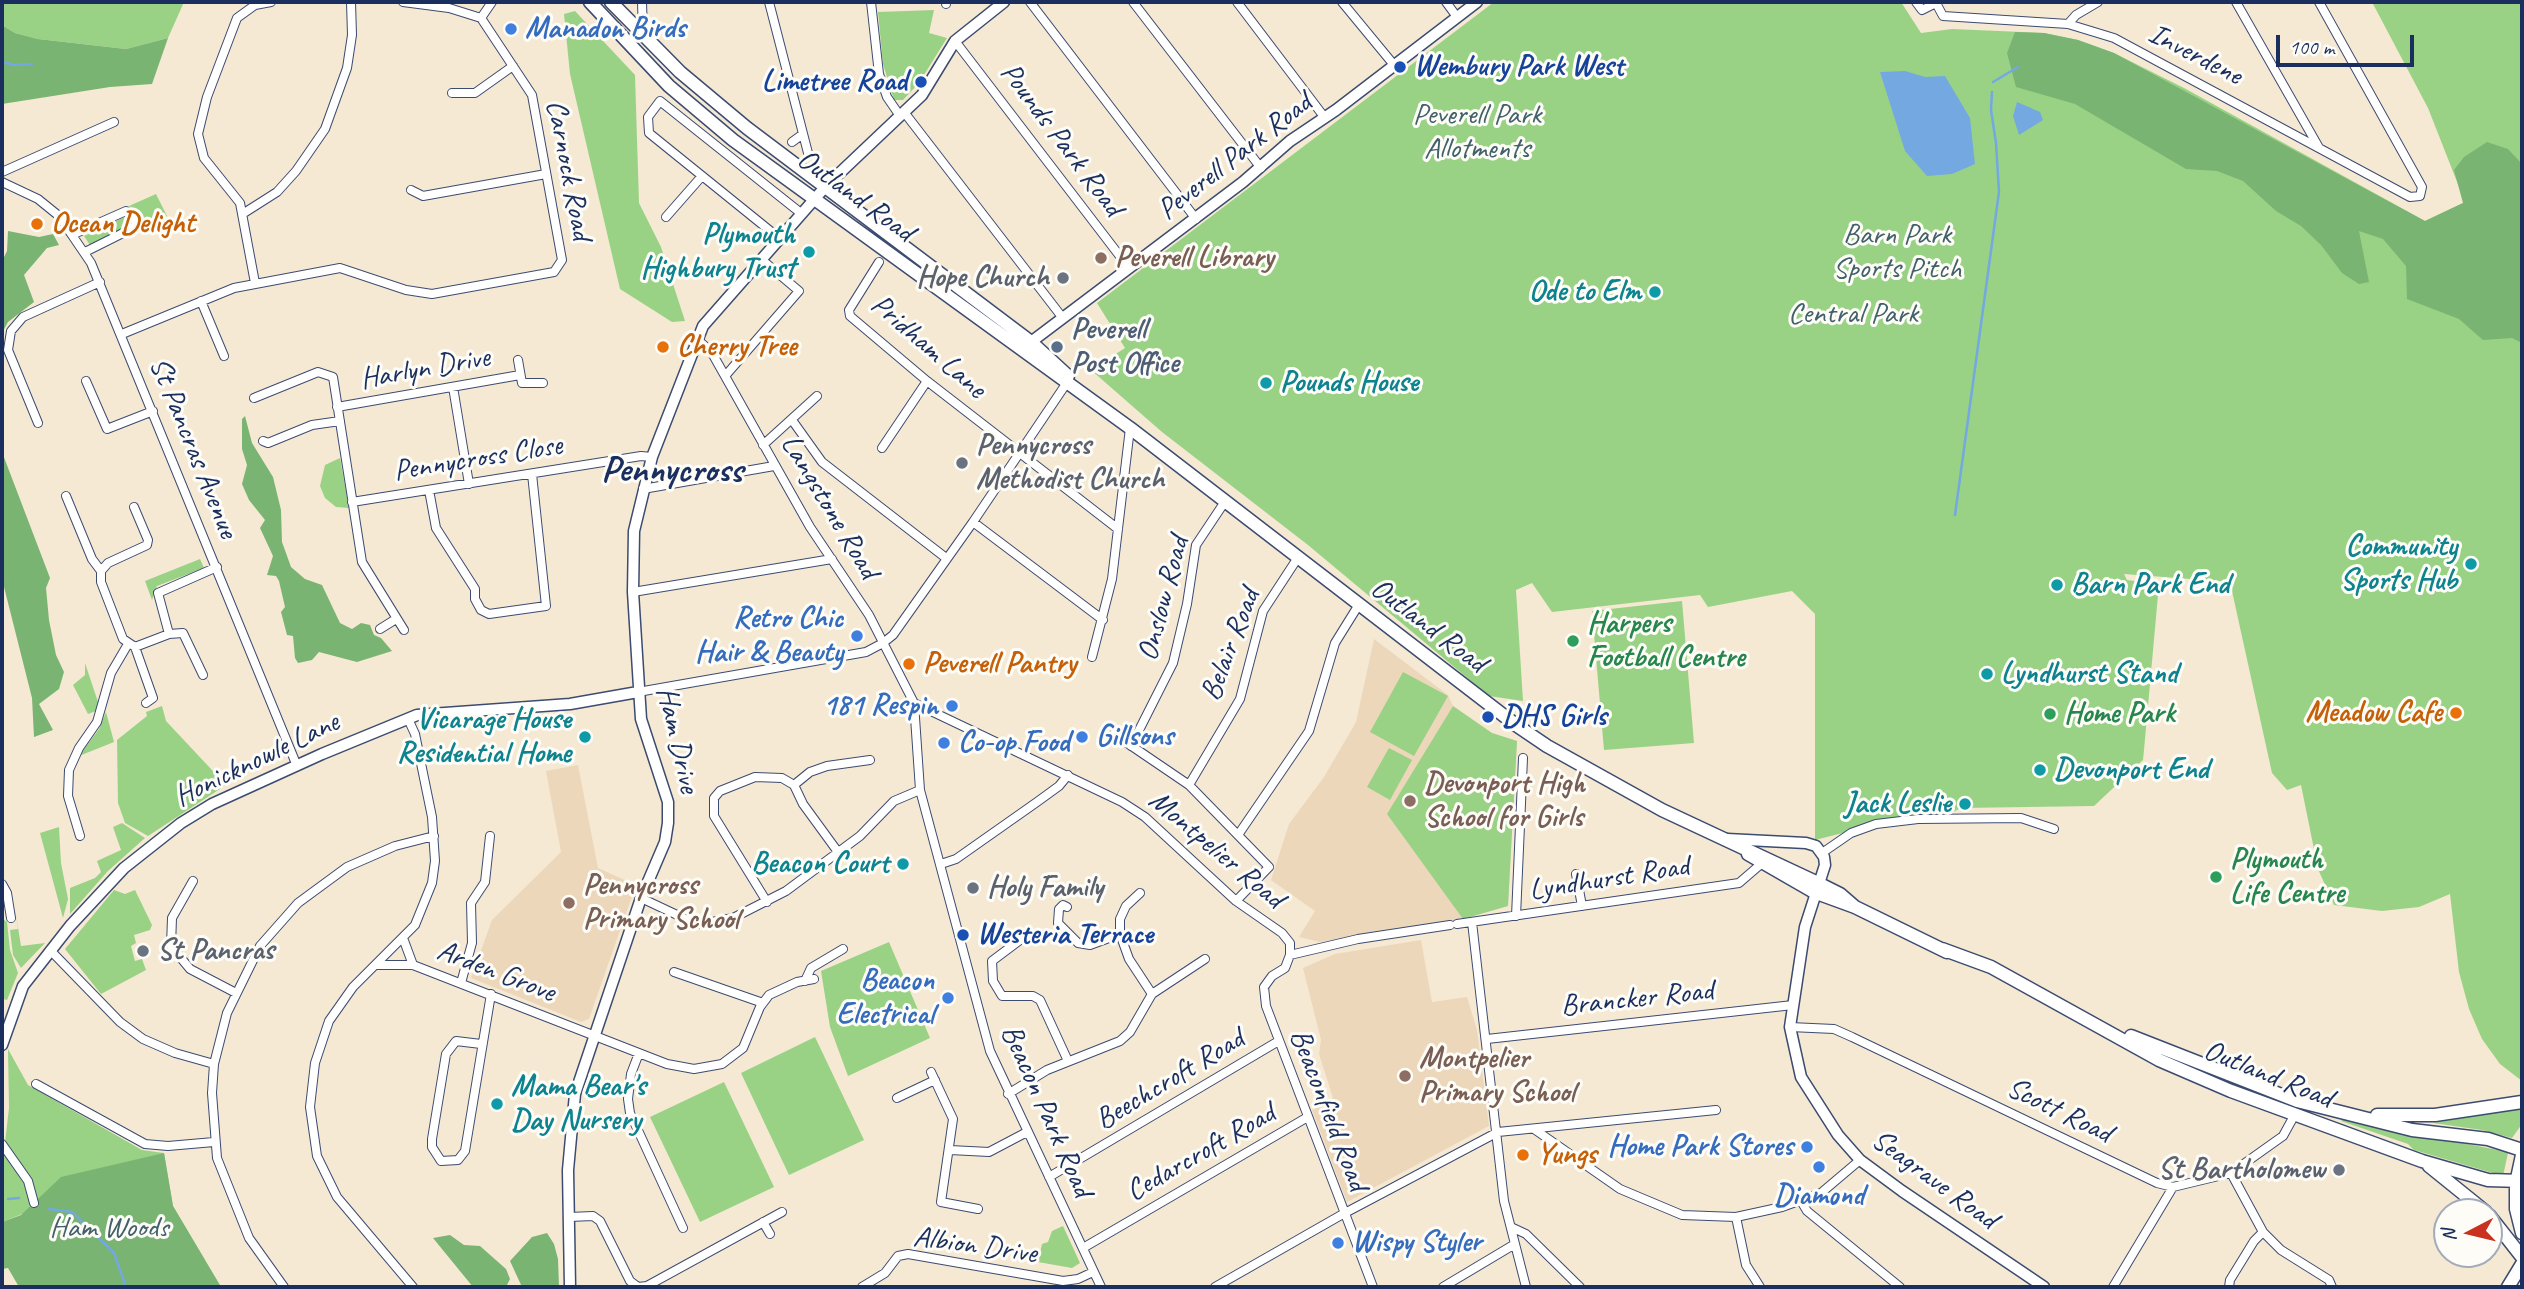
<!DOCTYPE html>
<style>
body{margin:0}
#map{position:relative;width:2524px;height:1289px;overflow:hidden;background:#f5e9d3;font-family:Caveat,sans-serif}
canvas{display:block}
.frame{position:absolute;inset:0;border:4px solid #1b2f5e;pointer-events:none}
.north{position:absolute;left:2433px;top:1198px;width:70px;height:70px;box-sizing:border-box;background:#fdfcf7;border:2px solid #a3aaba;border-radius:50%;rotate:263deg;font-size:19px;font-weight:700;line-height:28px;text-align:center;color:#1b2f5e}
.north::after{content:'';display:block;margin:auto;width:24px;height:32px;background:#c8321e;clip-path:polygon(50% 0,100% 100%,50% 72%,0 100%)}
.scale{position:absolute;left:2276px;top:35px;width:138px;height:32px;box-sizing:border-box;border:4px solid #1b2f5e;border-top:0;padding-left:9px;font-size:21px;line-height:24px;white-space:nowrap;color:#1b2f5e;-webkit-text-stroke:5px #fdfcf7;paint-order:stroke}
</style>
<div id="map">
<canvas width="2524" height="1289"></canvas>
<div class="frame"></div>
<div class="north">N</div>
<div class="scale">100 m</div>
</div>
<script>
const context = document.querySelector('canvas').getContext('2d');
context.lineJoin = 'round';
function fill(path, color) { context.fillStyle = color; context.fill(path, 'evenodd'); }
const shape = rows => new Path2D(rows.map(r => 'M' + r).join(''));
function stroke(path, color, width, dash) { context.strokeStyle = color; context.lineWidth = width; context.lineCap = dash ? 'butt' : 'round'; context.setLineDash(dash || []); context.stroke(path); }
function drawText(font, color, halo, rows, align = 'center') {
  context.font = font + ' Caveat,sans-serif'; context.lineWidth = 6; context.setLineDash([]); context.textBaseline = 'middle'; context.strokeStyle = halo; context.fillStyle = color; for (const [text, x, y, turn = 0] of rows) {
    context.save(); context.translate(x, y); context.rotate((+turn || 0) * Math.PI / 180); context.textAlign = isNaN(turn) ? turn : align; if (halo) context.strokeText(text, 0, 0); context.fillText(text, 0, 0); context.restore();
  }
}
fill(shape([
 [1374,639,1448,695,1453,706,1492,733,1517,741,1508,906,1463,919,1320,942,1299,937,1315,911,1271,880,1289,824,1324,777,1356,722],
 [578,765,598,868,636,885,589,1019,581,1022,471,978,492,920,561,852,546,771],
 [1421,940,1432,1002,1467,997,1477,1030,1489,1126,1347,1202,1312,1110,1333,1098,1319,1054,1321,1040,1303,968,1335,954]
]), '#edd7bb');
fill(shape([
 [2,2,184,2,168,38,126,49,38,39,15,33,2,25],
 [1494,2,1901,2,1921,33,1952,29,1999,31,2044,33,2078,40,2114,53,2184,88,2425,221,2463,203,2463,197,2428,108,2372,2,2522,2,2522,1081,2500,1064,2482,1039,2469,1009,2459,972,2450,894,2419,907,2382,911,2334,905,2318,869,2301,785,2287,790,2272,773,2230,582,2124,574,2127,580,2159,584,2144,750,2143,760,2094,806,1961,808,1947,815,1906,817,1815,840,1815,614,1792,591,1708,607,1700,595,1552,612,1532,583,1516,590,1523,701,1489,696,1308,545,1162,432,1091,370,1125,348,1097,303],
 [934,10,929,33,947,38,919,83,903,100,894,100,883,64,878,12],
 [575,11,635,75,639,203,661,247,685,321,672,322,620,289,570,74,564,14],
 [156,194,167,216,139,229,140,216,129,206],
 [125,217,130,219,129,227,90,245,84,236],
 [340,458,349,508,336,507,325,498,320,486,325,465],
 [200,559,204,568,157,586,152,600,145,581],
 [1682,601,1694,743,1604,750,1592,611],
 [85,663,98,702,96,711,88,714,73,685,85,675],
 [1403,672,1448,696,1414,756,1370,732],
 [162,706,166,721,226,785,148,836,125,823,118,803,117,740,147,716,146,712],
 [1453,706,1492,733,1517,741,1508,906,1463,919,1387,814],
 [106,712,114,742,79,756,99,729],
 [1389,748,1412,760,1390,800,1367,787],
 [122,823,145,838,108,871,70,914,70,888,95,878,101,872,97,861,121,850,113,827],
 [59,827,61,863,68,899,63,918,40,833],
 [114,890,125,894,135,890,152,925,150,930,134,935,136,943,131,946,135,961,142,959,146,970,101,994,65,949],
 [15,909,21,946,45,943,21,968,13,955,10,930,18,929],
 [2,918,7,922,10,950,18,973,7,1000,3,999,2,981],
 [889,942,930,1038,848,1076,830,1027,821,971],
 [815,1037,864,1140,789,1175,741,1073],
 [8,1049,28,1085,142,1150,164,1153,173,1206,221,1287,22,1214,2,1222,2,1168,9,1108],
 [724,1082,774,1187,700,1222,650,1117],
 [2522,1108,2522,1124,2512,1138,2482,1130,2433,1123],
 [2343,1119,2503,1151,2508,1153,2503,1176,2414,1150,2408,1144,2341,1121],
 [1063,1226,1080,1263,1072,1268,1038,1262,1042,1244,1048,1242,1052,1231]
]), '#99d285');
fill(shape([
 [2,25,15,33,38,39,126,49,168,38,152,84,110,87,2,104],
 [2015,32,2044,33,2078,40,2114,53,2425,221,2463,203,2454,170,2464,157,2487,142,2508,149,2522,164,2522,343,2512,338,2483,340,2459,319,2407,299,2406,266,2383,239,2359,231,2369,282,2359,284,2342,273,2321,245,2301,226,2276,211,2243,181,2217,171,2186,169,2075,104,2016,87,2007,53],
 [8,231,39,237,53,234,59,245,47,248,24,275,34,302,8,322,2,333,2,261,7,251],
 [245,416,252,443,273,477,281,510,282,542,291,567,305,579,322,585,340,623,352,629,361,623,370,625,374,635,381,638,392,651,357,662,319,652,312,660,298,663,295,658,293,636,287,635,281,612,285,607,279,581,276,576,267,575,273,556,260,528,265,520,249,500,242,484,247,465,242,449,242,419],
 [2,452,50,578,46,588,49,620,56,655,64,672,59,689,39,704,53,730,34,737,32,698,2,579],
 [164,1153,173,1206,221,1287,19,1287,8,1268,2,1269,2,1222,21,1215,61,1177],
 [547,1233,554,1244,558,1259,559,1287,522,1287,510,1261,532,1237],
 [450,1235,464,1245,480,1246,506,1269,510,1279,506,1287,473,1287,433,1238]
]), '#7ab472');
fill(shape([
 [1905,71,1925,77,1945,76,1970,118,1975,164,1952,174,1927,176,1905,151,1880,72],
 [2017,102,2040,112,2043,120,2019,135,2013,116]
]), '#74a8e1');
stroke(shape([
 [2,62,14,65,32,64],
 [1993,82,2018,67],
 [1955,515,1999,192,1996,143,1991,110,1992,92],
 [8,1199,19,1198],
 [49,1209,72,1212,114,1253,126,1287]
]), '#74a8e1', 2.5);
const street = shape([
 [403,2,449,8,481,18],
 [642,2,643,34],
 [769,2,808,153],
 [871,2,879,74,887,97,900,116],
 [1030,2,1196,219],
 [1133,2,1261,168],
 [1237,2,1325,118],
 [1342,2,1394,65],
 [1446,2,1457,17],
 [1916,2,1922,10,1938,2],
 [2236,2,2318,146],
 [1936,3,1943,16,2068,24,2114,38,2410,197,2420,196,2422,187,2319,2],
 [946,4,946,2],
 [481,18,492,2],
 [2068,24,2076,15,2098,2],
 [955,41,1129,268],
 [452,93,475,93,513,66],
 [904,112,1062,317],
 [792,142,803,134],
 [2,172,114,122],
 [2,182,38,199,59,216,91,263,297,766],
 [411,190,423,196,546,174],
 [244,213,277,192,296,171,325,129,347,68,352,35,351,2],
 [666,217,702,176],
 [74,234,126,211,134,215,136,224,133,228,85,252],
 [779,238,649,133,648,117,660,101,802,214],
 [879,262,849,310,850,316,927,381,1118,529],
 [255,283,240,203,204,158,198,134,207,97,237,18,255,5,271,2],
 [201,301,224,356],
 [122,334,234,288,340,268,406,290,432,294,554,272,562,260,532,95,481,18],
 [697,339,712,353,810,527,869,615,914,703,920,790,990,1051,1101,1287],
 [518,360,522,383,543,383],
 [726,375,799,291,761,259],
 [86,381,107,429,153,411],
 [453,387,469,484],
 [254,398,318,372,333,377,362,562,404,630],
 [337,407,520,375],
 [792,420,822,462,946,558],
 [38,423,8,350,11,331,23,317,100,282],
 [263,441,268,443,312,425,340,421],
 [763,445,817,396],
 [882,448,927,381],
 [643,489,774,466],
 [429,490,436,528,475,589,475,599,481,610,489,614,546,606,532,474],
 [66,496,92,559,101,571,101,582,123,639,135,647,169,634,183,633,203,675],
 [352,502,641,456,652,457],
 [973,522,1103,620],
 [101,571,108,563,147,545,148,540,134,507],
 [633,592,832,559],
 [380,629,396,619],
 [169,634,158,593,217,567],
 [135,647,153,698,146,703],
 [1092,657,1112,579,1130,428],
 [638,692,866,652,883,643,893,635,973,522,1066,384],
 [914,703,1122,802,1145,817,1236,901,1282,933,1290,943,1290,955,1285,968,1272,976,1264,987,1266,1006,1373,1287],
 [409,721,415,734,432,817,435,861,432,883,415,925,353,987,329,1021,315,1063,310,1107,317,1156,337,1197,413,1287],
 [1114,734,1189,785,1269,867,1236,901],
 [1131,746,1173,663,1187,604,1196,545,1224,503],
 [794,785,810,772,827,766,870,760],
 [1189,785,1240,699,1263,611,1297,559],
 [1238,835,1309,731,1335,643,1358,606],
 [80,836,68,796,69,770,79,748,97,722,111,673,128,644],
 [1822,853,1851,833,1876,824,1918,819,2021,818,2054,829],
 [941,864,956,859,1037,802,1059,786,1068,775],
 [1576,874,1582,906],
 [193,881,172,918,171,946,190,969,236,993],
 [2,884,7,893,11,918],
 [1140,893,1126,906,1120,919,1120,934,1129,959,1152,994],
 [641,898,692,922,702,924,733,918,786,891,860,836,894,801,920,790],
 [767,902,714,816,714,798,720,791,755,777,782,778,794,785,803,804,838,852],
 [1067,907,1063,905,1059,909,1058,923,1078,943,1090,945,1120,934],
 [1516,916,1523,758],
 [1472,922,1504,1201,1526,1287],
 [1457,924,1739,883,1761,864],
 [403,938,413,965],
 [1020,940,992,961,993,981,1002,996,1033,996,1040,1000,1068,1061],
 [50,950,120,1022,143,1039,175,1053,214,1064],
 [1290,955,1358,939,1450,925],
 [378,965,413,965,667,1064,694,1069,722,1064,743,1048,760,1007,769,995,797,982,814,979],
 [674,972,763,1003],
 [805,981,811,968,843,949],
 [461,983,472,943,471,903,485,882,490,836],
 [1790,1027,1834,1029,1852,1037,2157,1183,2173,1187,2231,1173,2283,1136,2294,1116],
 [1487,1039,1793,1005],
 [481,1044,456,1041,446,1054,432,1139,432,1147,441,1161,458,1160,465,1151,491,994],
 [639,1053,631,1074,628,1099,630,1113,683,1228],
 [931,1072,953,1119,941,1202,978,1209],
 [36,1084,145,1144,168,1146,214,1142],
 [1008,1094,1047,1070,1120,1041,1130,1032,1152,994,1205,959],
 [897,1098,935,1080],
 [1534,1129,1620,1189,1682,1215,1736,1217,1782,1207,1821,1193,1860,1160],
 [2,1144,28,1181,34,1203],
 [950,1150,989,1152,1027,1132],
 [2231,1173,2263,1232,2281,1250,2329,1280,2332,1287],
 [1049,1177,1277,1042],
 [1801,1201,1807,1211,1900,1287],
 [569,1217,593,1216,600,1221,630,1281,638,1287,647,1286,782,1212],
 [1736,1217,1746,1265,1760,1287],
 [763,1222,770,1234],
 [1511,1227,1526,1234,1580,1287],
 [1083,1248,1306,1118],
 [284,1287,249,1238,217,1158,212,1093,214,1064,227,1013,260,946,298,903,347,867,395,846,434,836],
 [862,1287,885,1273,898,1256,908,1254,1063,1281,1078,1279,1093,1272],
 [1215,1287,1343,1214,1498,1132,1716,1110],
 [1443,1287,1515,1244],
 [2113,1287,2173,1187],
 [2229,1287,2230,1280,2254,1241,2263,1232]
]);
const secondary = shape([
 [1027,345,1243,182,1290,141,1336,110,1477,2],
 [1727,839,1806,843,1816,846,1824,857,1825,865,1805,927,1790,1027,1801,1077,1838,1135,1860,1160,1902,1191,2044,1287],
 [2,1045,23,986,70,926,124,868,181,823,212,804,322,754,417,715,570,704,638,692],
 [570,1287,568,1170,575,1094,641,898,665,842,668,823,668,802,641,719,633,592,634,531,652,457,703,326,826,186,922,95,955,41,1004,2]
]);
const primary = shape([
 [590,2,669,86,733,140,1130,428,1516,725,1547,746,1662,810,1818,883,1840,894,1855,907],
 [611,2,680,72,747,128,1031,342,1068,376],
 [1748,854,1814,892,1855,907,1947,952],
 [1942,949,1991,967,2159,1060,2231,1091,2422,1161,2488,1180,2522,1181],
 [2131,1036,2297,1101,2412,1130,2488,1139,2522,1150],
 [2377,1115,2435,1115,2522,1102],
 [2522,1155,2516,1183,2516,1209,2522,1233],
 [2429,1166,2486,1212],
 [2489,1215,2522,1257],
 [2508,1287,2522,1264]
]);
stroke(street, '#3c4b70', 10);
stroke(secondary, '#3c4b70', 13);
stroke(primary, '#3c4b70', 15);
stroke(street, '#fff', 8);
stroke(secondary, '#fff', 10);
stroke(primary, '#fff', 12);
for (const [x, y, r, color] of [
 [511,29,7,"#3f7fe0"],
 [1400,67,7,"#1a4fb4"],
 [921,82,7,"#1a4fb4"],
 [37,224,7,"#e8710a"],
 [809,252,7,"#0f9aa8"],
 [1101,258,7,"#8d6e63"],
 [1063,278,7,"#6b7280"],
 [1655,292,7,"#0f9aa8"],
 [663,347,7,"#e8710a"],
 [1057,347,7,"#5c6f8a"],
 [1266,383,7,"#0f9aa8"],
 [962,463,7,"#6b7280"],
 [2471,564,7,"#0f9aa8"],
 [2057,585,7,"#0f9aa8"],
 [857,636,7,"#3f7fe0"],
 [1573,641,7,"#2e9e5b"],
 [909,664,7,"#e8710a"],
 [1987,674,7,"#0f9aa8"],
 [952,706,7,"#3f7fe0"],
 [2456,713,7,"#e8710a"],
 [2050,714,7,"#2e9e5b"],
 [1488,717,7,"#1a4fb4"],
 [585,737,7,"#0f9aa8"],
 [1082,737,7,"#3f7fe0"],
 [944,743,7,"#3f7fe0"],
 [2040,770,7,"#0f9aa8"],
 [1410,801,7,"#8d6e63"],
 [1965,804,7,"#0f9aa8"],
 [903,864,7,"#0f9aa8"],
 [2216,877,7,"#2e9e5b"],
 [973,888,7,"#6b7280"],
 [569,903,7,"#8d6e63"],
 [963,935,7,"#1a4fb4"],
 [143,951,7,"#6b7280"],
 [948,998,7,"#3f7fe0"],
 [1405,1076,7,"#8d6e63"],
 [497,1104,7,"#0f9aa8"],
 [1807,1147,7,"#3f7fe0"],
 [1523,1155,7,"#e8710a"],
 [1819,1167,7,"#3f7fe0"],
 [2339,1170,7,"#6b7280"],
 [1338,1243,7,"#3f7fe0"]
]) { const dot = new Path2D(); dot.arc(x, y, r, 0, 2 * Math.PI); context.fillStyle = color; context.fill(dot); stroke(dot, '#fdfcf7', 2.5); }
drawText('bold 30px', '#366cbe', '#fdfcf7', [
 ["Manadon Birds",525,29],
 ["Retro Chic",843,619,"right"],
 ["Hair & Beauty",843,653,"right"],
 ["181 Respin",938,706,"right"],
 ["Gillsons",1096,737],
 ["Co-op Food",958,743],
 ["Beacon",934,981,"right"],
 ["Electrical",934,1015,"right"],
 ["Home Park Stores",1793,1147,"right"],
 ["Diamond",1819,1196,"center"],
 ["Wispy Styler",1352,1243]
], 'left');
drawText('30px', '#1b2f5e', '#fdfcf7', [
 ["Inverdene",2195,55,27],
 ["Pounds Park Road",1061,140,53],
 ["Peverell Park Road",1235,157,-38],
 ["Carnock Road",568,170,79],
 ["Outland Road",855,196,36],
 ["Pridham Lane",928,347,41],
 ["Harlyn Drive",425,369,-10],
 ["St Pancras Avenue",193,448,68],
 ["Pennycross Close",478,459,-9],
 ["Langstone Road",829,507,59],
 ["Onslow Road",1164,599,-75],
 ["Outland Road",1428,626,37],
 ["Belair Road",1231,645,-69],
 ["Ham Drive",677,740,77],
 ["Honicknowle Lane",257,760,-26],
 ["Montpelier Road",1216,850,40],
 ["Lyndhurst Road",1609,879,-9],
 ["Arden Grove",496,972,21],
 ["Brancker Road",1637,999,-6],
 ["Outland Road",2268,1075,22],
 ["Beechcroft Road",1170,1080,-31],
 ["Beaconfield Road",1328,1110,69],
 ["Beacon Park Road",1046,1111,66],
 ["Scott Road",2059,1111,26],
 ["Cedarcroft Road",1201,1153,-30],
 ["Seagrave Road",1934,1180,36],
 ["Albion Drive",975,1246,8]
]);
drawText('bold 30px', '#164399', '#fdfcf7', [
 ["Wembury Park West",1414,67],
 ["Limetree Road",907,82,"right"],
 ["DHS Girls",1502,717],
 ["Westeria Terrace",977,935]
], 'left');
drawText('30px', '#41606a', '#fdfcf7', [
 ["Peverell Park",1477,115],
 ["Allotments",1477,149],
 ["Barn Park",1897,235],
 ["Sports Pitch",1897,269],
 ["Central Park",1853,314],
 ["Ham Woods",109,1228]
]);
drawText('bold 30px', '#c56008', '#fdfcf7', [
 ["Ocean Delight",51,224],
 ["Cherry Tree",677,347],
 ["Peverell Pantry",923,664],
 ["Meadow Cafe",2442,713,"right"],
 ["Yungs",1537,1155]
], 'left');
drawText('bold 30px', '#0d838f', '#fdfcf7', [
 ["Plymouth",795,235],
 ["Highbury Trust",795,269],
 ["Ode to Elm",1641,292],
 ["Pounds House",1280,383,"left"],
 ["Community",2457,547],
 ["Sports Hub",2457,581],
 ["Barn Park End",2071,585,"left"],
 ["Lyndhurst Stand",2001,674,"left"],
 ["Vicarage House",571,720],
 ["Residential Home",571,754],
 ["Devonport End",2054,770,"left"],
 ["Jack Leslie",1951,804],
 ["Beacon Court",889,864],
 ["Mama Bear's",511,1087,"left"],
 ["Day Nursery",511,1121,"left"]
], 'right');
drawText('bold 30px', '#785e54', '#fdfcf7', [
 ["Peverell Library",1115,258],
 ["Devonport High",1424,784],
 ["School for Girls",1424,818],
 ["Pennycross",583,886],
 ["Primary School",583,920],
 ["Montpelier",1419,1059],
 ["Primary School",1419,1093]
], 'left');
drawText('bold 30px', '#5b616d', '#fdfcf7', [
 ["Hope Church",1049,278,"right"],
 ["Pennycross",976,446],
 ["Methodist Church",976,480],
 ["Holy Family",987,888],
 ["St Pancras",157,951],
 ["St Bartholomew",2325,1170,"right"]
], 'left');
drawText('bold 30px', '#4e5e75', '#fdfcf7', [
 ["Peverell",1071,330],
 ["Post Office",1071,364]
], 'left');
drawText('bold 30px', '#27864d', '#fdfcf7', [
 ["Harpers",1587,624],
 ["Football Centre",1587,658],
 ["Home Park",2064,714],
 ["Plymouth",2230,860],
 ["Life Centre",2230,894]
], 'left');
drawText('bold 37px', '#1b2f5e', '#fdfcf7', [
 ["Pennycross",672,471]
]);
</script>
